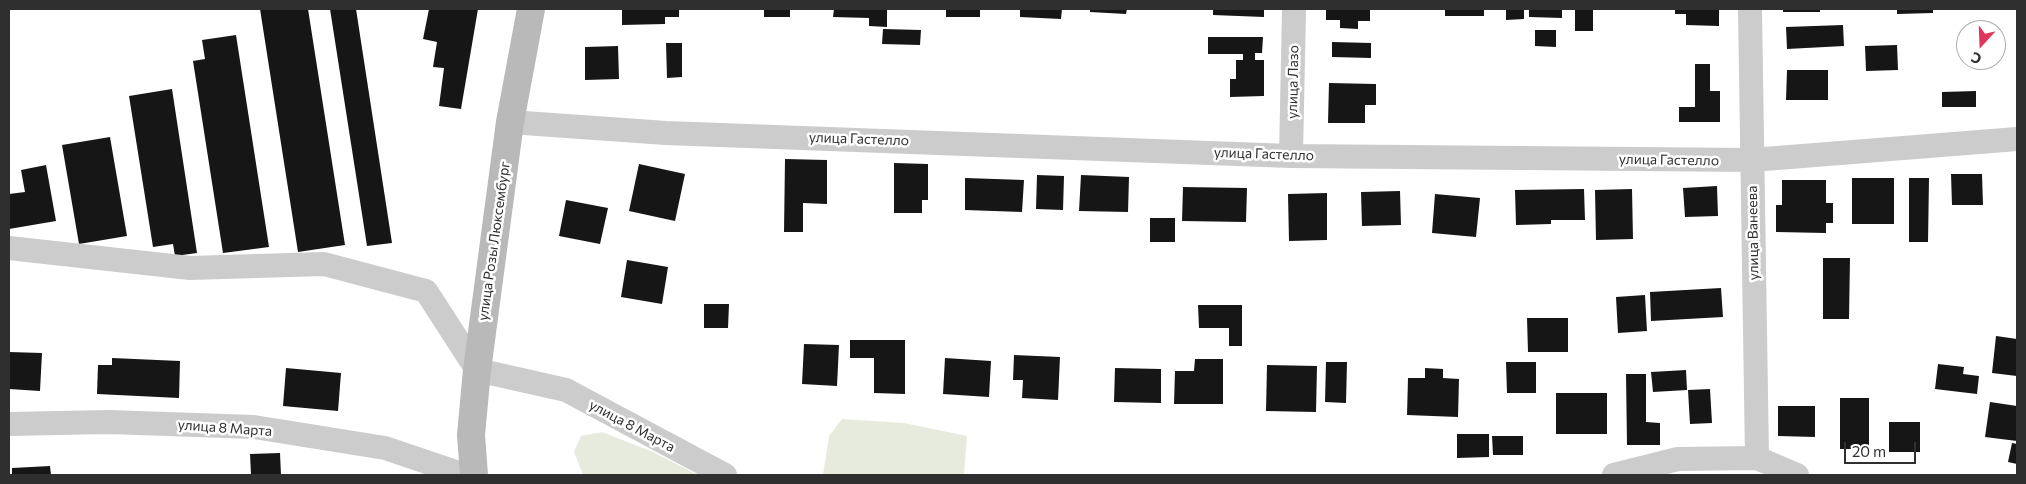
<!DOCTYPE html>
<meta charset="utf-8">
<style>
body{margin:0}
#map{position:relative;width:2026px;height:484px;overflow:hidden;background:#fff;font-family:Commissioner,sans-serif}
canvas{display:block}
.frame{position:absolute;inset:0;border:10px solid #2f2f2f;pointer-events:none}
.north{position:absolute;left:1956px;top:20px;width:50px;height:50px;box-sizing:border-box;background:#fff;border:1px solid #acacac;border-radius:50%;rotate:200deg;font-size:14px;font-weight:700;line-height:20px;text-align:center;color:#2f2f2f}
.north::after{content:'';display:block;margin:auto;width:18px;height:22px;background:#e0365b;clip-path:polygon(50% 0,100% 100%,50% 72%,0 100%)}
.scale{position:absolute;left:1844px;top:442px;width:72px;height:22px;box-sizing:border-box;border:2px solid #2f2f2f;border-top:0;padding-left:6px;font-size:15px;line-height:18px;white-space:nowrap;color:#2f2f2f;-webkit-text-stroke:4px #fff;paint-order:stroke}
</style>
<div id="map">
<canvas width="2026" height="484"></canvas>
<div class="frame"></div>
<div class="north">С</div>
<div class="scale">20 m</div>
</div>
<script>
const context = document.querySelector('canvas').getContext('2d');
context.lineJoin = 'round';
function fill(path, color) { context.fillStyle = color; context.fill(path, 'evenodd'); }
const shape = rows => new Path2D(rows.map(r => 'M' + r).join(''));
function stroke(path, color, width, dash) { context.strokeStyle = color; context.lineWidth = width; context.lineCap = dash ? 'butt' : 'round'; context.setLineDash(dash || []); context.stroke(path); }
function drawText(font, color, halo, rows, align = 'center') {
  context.font = font + ' Commissioner,sans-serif'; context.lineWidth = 5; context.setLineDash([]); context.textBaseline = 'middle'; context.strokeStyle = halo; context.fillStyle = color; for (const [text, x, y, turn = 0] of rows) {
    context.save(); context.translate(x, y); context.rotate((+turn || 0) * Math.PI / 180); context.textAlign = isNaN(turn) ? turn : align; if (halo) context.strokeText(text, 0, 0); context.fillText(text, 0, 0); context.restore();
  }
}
fill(shape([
 [842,419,904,423,967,436,964,475,823,475,829,436],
 [602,432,653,452,698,475,583,475,574,452,581,436]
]), '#e7ebdd');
fill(shape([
 [260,9,308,9,345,245,298,252],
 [330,9,356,9,392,243,367,246],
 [429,9,478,9,461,109,439,106,444,68,433,67,437,42,423,39],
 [622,9,679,9,679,17,665,17,665,24,622,25],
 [764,9,790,9,790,17,764,17],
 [834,9,887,9,887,27,869,26,869,18,833,17],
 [946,9,980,9,980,17,946,17],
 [1020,9,1062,9,1061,19,1020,17],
 [1090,9,1127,9,1126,14,1090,12],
 [1213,9,1264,9,1264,17,1213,15],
 [1326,9,1370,9,1370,21,1358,21,1358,29,1340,28,1340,20,1326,20],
 [1445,9,1484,9,1484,16,1445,16],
 [1506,9,1524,9,1524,19,1506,20],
 [1529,9,1562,9,1562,18,1529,17],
 [1575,9,1593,9,1593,31,1575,31],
 [1675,9,1719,9,1719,26,1686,25,1686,14,1675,14],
 [1783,9,1820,9,1820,12,1783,12],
 [1897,9,1933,9,1933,13,1897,14],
 [1843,25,1844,46,1787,49,1786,27],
 [883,29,921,30,920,45,882,44],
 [1535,30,1556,30,1556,47,1535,46],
 [236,35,269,247,223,253,193,61,205,59,202,40],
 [1208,37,1263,37,1262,53,1255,53,1255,60,1264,60,1264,96,1230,97,1230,79,1236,79,1236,60,1243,60,1243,54,1208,54],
 [1332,42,1371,43,1371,58,1332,57],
 [666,43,682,43,682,77,667,78],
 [1897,45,1898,70,1866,71,1865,46],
 [618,46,619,79,585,80,585,47],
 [1695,64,1710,64,1710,91,1720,91,1720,122,1679,122,1679,107,1695,107],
 [1787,70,1828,70,1828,100,1786,100],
 [1329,83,1376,84,1376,105,1365,105,1365,123,1328,123],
 [172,89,197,253,175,256,173,244,153,247,129,96],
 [1976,91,1976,107,1942,107,1942,92],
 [110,137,127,236,79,244,62,145],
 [785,159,827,160,827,204,803,203,803,232,784,232],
 [894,163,928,164,928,200,922,200,922,213,894,213],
 [639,164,685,174,675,221,629,211],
 [46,165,56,221,9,229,9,194,25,192,21,170],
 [1951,174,1982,174,1983,205,1952,205],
 [1037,175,1064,176,1063,210,1036,209],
 [1081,175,1129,177,1128,212,1079,211],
 [965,178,1024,180,1022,212,965,210],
 [1852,178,1894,178,1894,224,1852,224],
 [1909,178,1929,178,1928,242,1909,242],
 [1782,180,1826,180,1826,203,1833,203,1833,223,1826,223,1826,233,1776,232,1776,205,1782,205],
 [1717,186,1718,216,1685,217,1683,188],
 [1183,187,1247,188,1246,222,1182,221],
 [1584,189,1585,220,1551,220,1551,224,1516,225,1515,190],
 [1632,189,1633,239,1596,240,1595,190],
 [1400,191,1401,225,1362,226,1361,192],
 [1327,193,1327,240,1289,241,1288,194],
 [1435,194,1480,198,1476,237,1432,233],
 [566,200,608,208,600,244,559,236],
 [1150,218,1175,218,1175,242,1150,242],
 [1823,258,1850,258,1849,319,1823,319],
 [627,260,668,267,662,304,621,297],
 [1721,288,1723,317,1651,321,1650,292],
 [1645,295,1647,331,1618,333,1616,297],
 [704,304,729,304,728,328,704,328],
 [1198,305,1242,305,1242,346,1229,346,1229,328,1199,328],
 [1527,318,1568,318,1568,352,1528,352],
 [1996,336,2017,339,2017,376,1992,373],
 [850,340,905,340,905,394,874,393,874,358,850,358],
 [804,344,839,345,837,386,802,384],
 [9,352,42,353,40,391,9,389],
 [1014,355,1060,357,1058,400,1022,398,1023,380,1013,380],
 [112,358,180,361,179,398,97,394,98,365,112,365],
 [945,358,991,361,989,397,943,394],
 [1195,359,1223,359,1223,404,1174,404,1175,371,1194,371],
 [1326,362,1347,362,1346,403,1325,402],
 [1506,362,1536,362,1536,393,1507,393],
 [1938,364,1964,367,1963,374,1979,376,1977,394,1935,389],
 [1267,365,1317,366,1316,412,1266,411],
 [286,368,341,373,338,411,283,406],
 [1115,368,1161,369,1161,403,1114,402],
 [1425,368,1443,369,1443,378,1459,379,1458,417,1407,415,1408,378,1425,378],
 [1686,370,1687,390,1653,392,1651,372],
 [1626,374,1646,374,1646,422,1660,423,1660,445,1627,445],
 [1710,389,1712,423,1690,424,1688,390],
 [1556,393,1607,393,1607,434,1556,434],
 [1840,398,1869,398,1869,449,1840,449],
 [1990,402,2017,406,2017,441,1985,437],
 [1778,406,1815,406,1815,437,1778,436],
 [1889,422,1920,422,1920,452,1889,452],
 [1457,434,1489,434,1489,457,1457,458],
 [1492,436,1523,436,1523,455,1493,455],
 [2012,443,2017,444,2017,464,2008,462],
 [280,453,281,475,251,475,250,454],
 [50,466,51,475,12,475,12,468]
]), '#161616');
stroke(shape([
 [1750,9,1757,458],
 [510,122,666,133,1291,156,1752,160,2017,139],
 [1291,156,1294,9],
 [9,248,190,268,324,264,426,291,477,370,566,390,725,475],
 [9,424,109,422,254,427,385,448,465,475],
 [1614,475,1678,459,1757,458,1797,475]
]), '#ccc', 24);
stroke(shape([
 [474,475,471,435,477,370,510,122,531,9]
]), '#b9b9b9', 28);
drawText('14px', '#2f2f2f', '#fff', [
 ["улица Лазо",1293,82,-89],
 ["улица Гастелло",859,139,2],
 ["улица Гастелло",1264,154,2],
 ["улица Гастелло",1669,160,1],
 ["улица Ванеева",1753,233,-91],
 ["улица Розы Люксембург",494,241,-82],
 ["улица 8 Марта",632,426,28],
 ["улица 8 Марта",225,428,4]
]);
</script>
